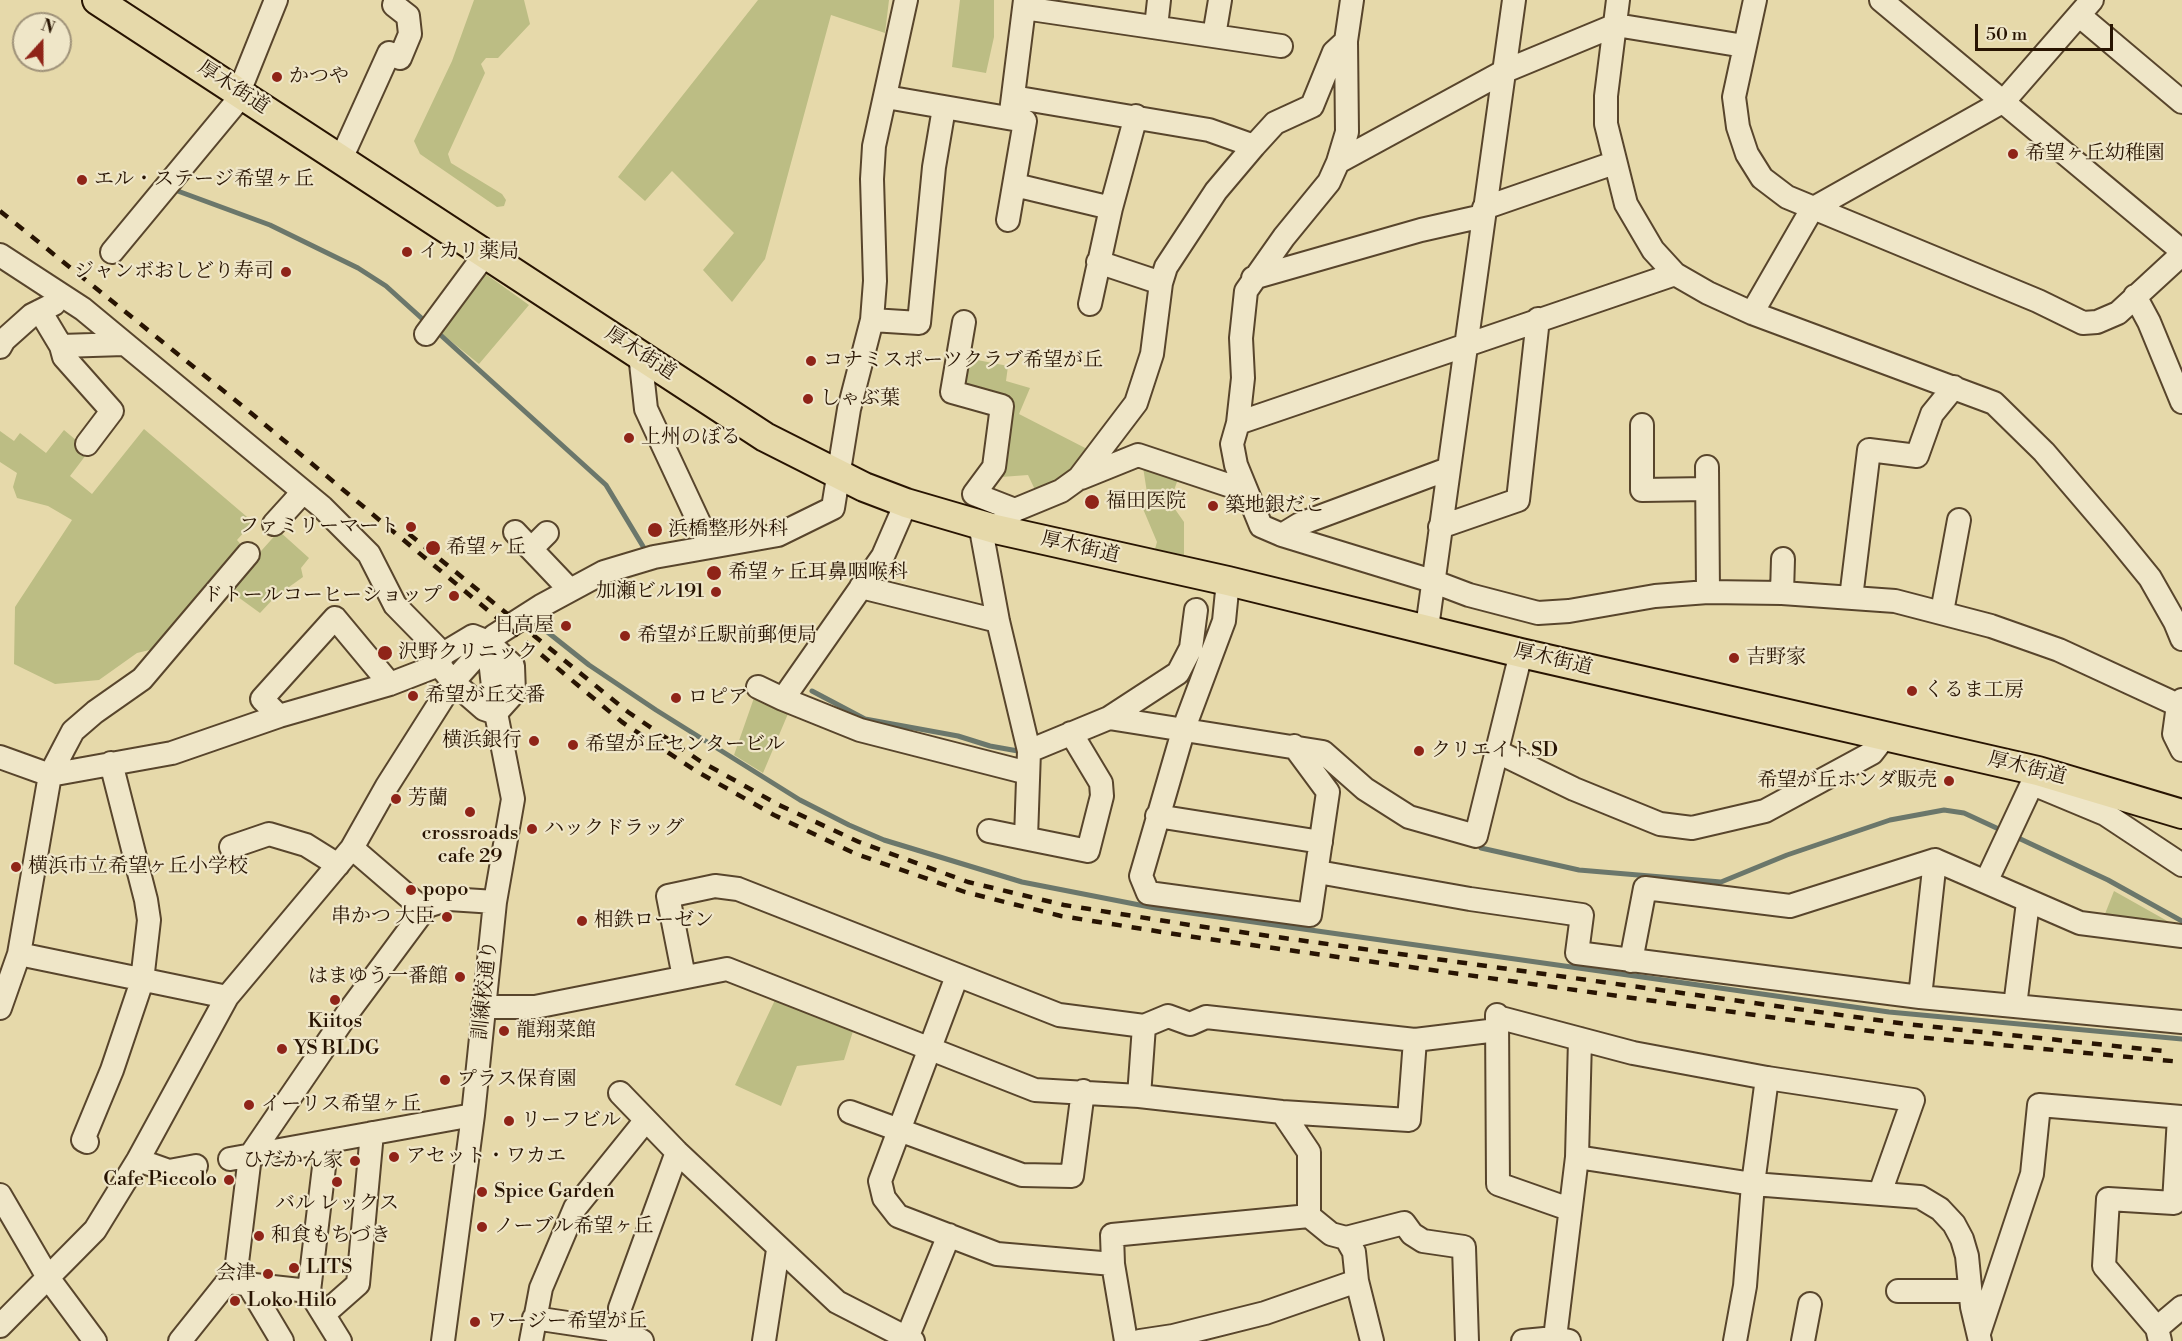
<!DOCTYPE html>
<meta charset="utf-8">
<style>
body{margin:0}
#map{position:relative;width:2182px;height:1341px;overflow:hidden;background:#e6d9aa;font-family:"Libre Bodoni",serif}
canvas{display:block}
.north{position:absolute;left:12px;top:12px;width:60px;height:60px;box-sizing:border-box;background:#efe6c8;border:2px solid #9f9279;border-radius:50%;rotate:21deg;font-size:16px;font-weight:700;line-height:24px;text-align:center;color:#281402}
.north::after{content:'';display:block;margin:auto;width:21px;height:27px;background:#8f2418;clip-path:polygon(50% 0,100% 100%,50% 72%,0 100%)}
.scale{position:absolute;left:1975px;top:24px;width:138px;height:27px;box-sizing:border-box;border:3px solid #281402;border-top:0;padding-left:8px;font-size:18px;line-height:21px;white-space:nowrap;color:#281402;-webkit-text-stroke:4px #efe6c8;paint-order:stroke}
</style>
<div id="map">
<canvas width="2182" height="1341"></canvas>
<div class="north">N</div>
<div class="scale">50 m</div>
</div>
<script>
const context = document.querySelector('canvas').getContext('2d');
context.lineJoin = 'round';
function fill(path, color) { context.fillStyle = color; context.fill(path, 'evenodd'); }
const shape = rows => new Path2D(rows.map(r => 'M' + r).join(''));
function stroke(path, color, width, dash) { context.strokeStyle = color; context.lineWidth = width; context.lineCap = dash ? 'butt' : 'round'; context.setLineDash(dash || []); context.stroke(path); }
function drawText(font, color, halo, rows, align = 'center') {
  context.font = font + ' "Libre Bodoni","Noto Serif JP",serif'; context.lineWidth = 4.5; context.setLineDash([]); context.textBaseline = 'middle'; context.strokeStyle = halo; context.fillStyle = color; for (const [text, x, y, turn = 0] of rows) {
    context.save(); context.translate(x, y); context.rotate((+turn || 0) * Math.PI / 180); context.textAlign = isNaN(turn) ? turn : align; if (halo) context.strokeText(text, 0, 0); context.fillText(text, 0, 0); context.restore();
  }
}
fill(shape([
 [474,0,524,0,530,24,498,58,486,58,481,64,485,73,448,154,451,163,502,194,506,200,504,206,497,207,420,154,414,141,452,61],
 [758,0,889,0,885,33,831,15,765,259,732,302,703,270,734,233,672,171,645,201,618,177],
 [960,0,994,0,994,37,986,73,952,67],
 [483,272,529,305,479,364,441,333],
 [967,358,1008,366,1006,381,1030,388,1019,414,1091,451,1077,471,1037,494,1028,475,1001,477,1009,426,962,386],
 [144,429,253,522,237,540,243,547,158,648,137,653,99,680,55,684,14,664,15,607,72,520,48,506,17,498,13,487,17,473,0,462,0,431,14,441,20,433,46,453,64,430,89,451,70,476,92,494],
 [1143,467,1179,476,1170,502,1184,522,1184,555,1155,549,1157,542,1141,504,1148,499],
 [279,531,309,558,301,568,303,577,275,597,260,613,227,589],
 [755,695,790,709,763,773,734,755],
 [2114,891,2178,927,2103,919],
 [775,1000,854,1028,844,1060,797,1066,781,1106,735,1085]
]), '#bcbd84');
stroke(shape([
 [175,190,270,225,358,268,386,286,428,324],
 [435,330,606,485,644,548],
 [531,619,589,665,656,710,800,800,849,825,884,840,1022,882,1155,908,1889,1012,2182,1039],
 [812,691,865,719,958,736,990,746,1018,751],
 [2014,836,2108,880,2182,921],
 [1481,848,1579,870,1721,882,1787,855,1890,820,1944,810,1964,813,2003,831]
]), '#6b776b', 5);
const minor = shape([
 [1352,0,1346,41,1347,132,1338,162,1329,182,1284,237,1246,291,1241,338,1243,378,1238,423,1232,444,1236,465,1261,526,1282,535,1300,524,1448,469],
 [1618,0,1606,96,1606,124,1626,204,1653,250,1675,274,1708,293,1752,313,1994,403,2044,452,2115,535,2150,578,2175,622,2182,639],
 [1755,0,1734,97,1738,127,1747,154,1762,178,1787,197,2038,301,2083,323,2097,322,2118,313,2182,254],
 [1881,0,2182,251],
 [1024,8,1281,46],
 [2080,16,2182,102],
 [1156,27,1159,0],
 [1214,36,1220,0],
 [239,92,276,0],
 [886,97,1025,121,1008,220],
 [1013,97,1209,130,1254,146,1275,123,1312,106,1334,52,1346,41],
 [1011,112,1025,0],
 [341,159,389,53,400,58,410,34,408,16,394,5],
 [1338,162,1505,71,1616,25,1744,46],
 [1015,185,1111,208],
 [1484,208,1614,163],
 [112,252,243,94],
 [0,255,83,309,322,507,369,554,395,605,443,654],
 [1098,262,1161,283],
 [1253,278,1421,230,1483,216],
 [2135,296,2149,322,2182,402],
 [1090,304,1111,208,1136,116],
 [40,311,61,346,64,357,112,411,87,444],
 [1752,313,1812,209,2004,101,2092,0],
 [872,320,919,323,934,167,944,108],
 [964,322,952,392,1002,406,994,467,974,494,1015,510],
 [426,334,486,253],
 [61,346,124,344],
 [0,347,4,340,32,315,54,304],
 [640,354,646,409,710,546],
 [1238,423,1675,274],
 [1642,425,1642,490,1707,489],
 [1707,467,1708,592],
 [1081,478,1138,455,1246,491],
 [906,503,883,556,783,699,860,730,1028,773],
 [274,524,303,492],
 [980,524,998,621,1029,751,1026,838],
 [1440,527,1518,500,1538,319],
 [995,529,1015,510,1061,491,1079,478,1136,403,1152,354,1161,283,1166,267,1216,191,1254,146],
 [515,532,531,549],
 [547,533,531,549,570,590],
 [1282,535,1432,581,1469,595,1538,613,1569,611,1655,596,1708,592,1782,593,1895,601,1991,626,2059,650,2178,705],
 [1228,581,1224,621,1184,728,1141,876,1148,893,1310,915,1328,792,1294,746],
 [861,587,998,621],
 [1782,593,1783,559],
 [1851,598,1869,450,1917,456,1932,414,1954,387],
 [1942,612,1959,520],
 [1427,628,1514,0],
 [473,636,488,642,513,666,514,693,496,713,484,709,453,682,439,665,443,654,473,636],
 [758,687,783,699],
 [2182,700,2178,705,2174,734,2182,750],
 [279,716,262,699,335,618,390,684],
 [1109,718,1323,752,1365,789,1409,817,1476,836,1521,653],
 [1029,751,1109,718,1178,673,1191,648,1196,610],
 [1498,752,1574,789,1660,824,1692,828,1765,811,1872,753,1886,735],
 [0,757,50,775,172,753,279,716,390,684,439,665],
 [2033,784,2105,814,2182,865],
 [1157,816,1321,842],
 [989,831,1088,851,1102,796,1101,783,1071,733],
 [231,847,269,834,306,845,338,865],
 [352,848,424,910],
 [1318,872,1470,899,1582,915,1577,953,1920,997,1935,860],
 [1986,882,2038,771],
 [19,954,227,997],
 [1631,961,1645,888,1790,906,1935,860,2080,923,2182,936],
 [957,976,880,1181,884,1198,898,1216,997,1254,1113,1264],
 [684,977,668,896,715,886,738,889,1059,1015,1144,1026,1168,1016,1190,1024,1206,1017,1415,1040,1497,1030],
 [1920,997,2182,1022],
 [2015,1006,2028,902],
 [483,1007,535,1007,727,969,1035,1090,1139,1096,1282,1112,1409,1120,1415,1040],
 [0,1008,19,954,50,775,64,748,73,731,95,712,142,679,248,554],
 [1497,1015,1498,1184,1569,1209],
 [1497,1017,1633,1053,1767,1078,1913,1100,1880,1193],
 [620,1093,677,1152,837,1302,913,1341],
 [1139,1096,1144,1026],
 [850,1112,1022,1175,1072,1176,1083,1091],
 [1282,1112,1309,1152,1309,1216,1331,1234,1346,1238,1354,1252,1357,1281,1372,1341],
 [87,1142,83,1140,112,1070,142,981,149,920,146,900,111,763],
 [1577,1157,1753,1184,1920,1197,1940,1209,1954,1224,1962,1239,1967,1256,1972,1307,1980,1341],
 [230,1159,473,1115],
 [138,1160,169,1171,196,1166],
 [0,1195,49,1279,95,1341],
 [1346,1238,1404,1223,1412,1234,1423,1241,1464,1247,1467,1341],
 [227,1282,309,1291,340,1341],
 [248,1284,282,1341],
 [309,1291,327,1142],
 [1898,1291,1970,1291],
 [324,1314,358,1284,372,1133],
 [534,1318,621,1331,642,1341],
 [0,1326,95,1230,138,1160,227,997,352,848,387,786,453,682,494,636,541,606,604,572,654,557,778,535,833,508,849,409,872,320,875,281,872,179,874,146,906,0],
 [2157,1328,2104,1266,2108,1199,2174,1203,2179,1117],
 [1979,1333,2032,1174,2039,1105,2182,1117],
 [907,1338,949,1235],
 [1555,1338,1577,1157,1580,1039],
 [180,1341,236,1271,250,1156,349,1011,427,906,449,899,495,902],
 [443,1341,473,1115,495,902,513,799,496,713,488,642],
 [531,1341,541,1288,575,1208,646,1120],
 [618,1341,621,1331,620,1308,677,1152],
 [764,1341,778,1250],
 [1126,1341,1113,1264,1112,1235,1309,1216],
 [1140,1341,1173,1336,1265,1313,1357,1281],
 [1523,1341,1555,1338,1569,1341],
 [1735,1341,1745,1286,1753,1184,1767,1078],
 [1803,1341,1810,1304],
 [2160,1341,2157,1328,2182,1307]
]);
const major = shape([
 [97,0,765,437,864,487,906,503,995,529,1228,581,1521,653,2038,771,2182,814]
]);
stroke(minor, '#58452c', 26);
stroke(major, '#281402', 32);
stroke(minor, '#efe6c8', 22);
stroke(major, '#e6d9aa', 28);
stroke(shape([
 [0,211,251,413,622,722,696,771,774,815,856,854,965,892,1061,916,1187,936,1906,1036,2182,1062],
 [409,534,628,712,700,761,779,805,859,842,968,882,1064,905,1190,925,1906,1024,2163,1051]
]), '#281402', 4.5, [10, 10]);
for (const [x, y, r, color] of [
 [277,77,6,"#8f2418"],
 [2013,154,6,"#8f2418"],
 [82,180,6,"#8f2418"],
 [407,252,6,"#8f2418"],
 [286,272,6,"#8f2418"],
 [811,361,6,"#8f2418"],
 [808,399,6,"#8f2418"],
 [629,438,6,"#8f2418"],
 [1092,502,8,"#8f2418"],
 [1213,506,6,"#8f2418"],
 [411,527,6,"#8f2418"],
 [655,530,8,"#8f2418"],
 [433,548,8,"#8f2418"],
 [714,573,8,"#8f2418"],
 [716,592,6,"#8f2418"],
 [454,596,6,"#8f2418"],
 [566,626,6,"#8f2418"],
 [625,636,6,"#8f2418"],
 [385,653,8,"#8f2418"],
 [1734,658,6,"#8f2418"],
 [1912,691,6,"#8f2418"],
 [413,696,6,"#8f2418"],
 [676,698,6,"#8f2418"],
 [534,741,6,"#8f2418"],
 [573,745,6,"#8f2418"],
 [1419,751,6,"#8f2418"],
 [1949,781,6,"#8f2418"],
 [396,799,6,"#8f2418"],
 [470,812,6,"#8f2418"],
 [532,829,6,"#8f2418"],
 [16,867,6,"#8f2418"],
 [411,890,6,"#8f2418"],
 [447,917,6,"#8f2418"],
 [582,921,6,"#8f2418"],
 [460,977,6,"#8f2418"],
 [335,1000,6,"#8f2418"],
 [504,1031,6,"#8f2418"],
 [282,1049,6,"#8f2418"],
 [445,1080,6,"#8f2418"],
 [249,1105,6,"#8f2418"],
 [509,1121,6,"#8f2418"],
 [394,1157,6,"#8f2418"],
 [355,1161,6,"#8f2418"],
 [229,1180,6,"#8f2418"],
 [337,1182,6,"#8f2418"],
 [482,1192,6,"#8f2418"],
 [482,1227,6,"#8f2418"],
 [259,1236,6,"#8f2418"],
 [294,1268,6,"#8f2418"],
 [268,1274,6,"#8f2418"],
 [235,1301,6,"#8f2418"],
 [475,1322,6,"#8f2418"]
]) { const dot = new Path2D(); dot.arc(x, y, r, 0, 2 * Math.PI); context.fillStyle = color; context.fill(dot); stroke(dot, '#efe6c8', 2); }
drawText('20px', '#281402', '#efe6c8', [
 ["かつや",289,77],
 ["希望ヶ丘幼稚園",2025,154],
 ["エル・ステージ希望ヶ丘",94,180],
 ["イカリ薬局",419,252],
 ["ジャンボおしどり寿司",274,272,"right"],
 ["コナミスポーツクラブ希望が丘",823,361],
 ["しゃぶ葉",820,399],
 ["上州のぼる",641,438],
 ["福田医院",1106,502],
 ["築地銀だこ",1225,506],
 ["ファミリーマート",399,527,"right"],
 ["浜橋整形外科",668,530],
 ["希望ヶ丘",446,548],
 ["希望ヶ丘耳鼻咽喉科",728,573],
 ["加瀬ビル191",704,592,"right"],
 ["ドトールコーヒーショップ",442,596,"right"],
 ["日高屋",554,626,"right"],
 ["希望が丘駅前郵便局",637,636],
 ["沢野クリニック",398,653],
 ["吉野家",1746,658],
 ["くるま工房",1924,691],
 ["希望が丘交番",425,696],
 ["ロピア",688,698],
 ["横浜銀行",522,741,"right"],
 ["希望が丘センタービル",585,745],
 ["クリエイトSD",1431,751],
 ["希望が丘ホンダ販売",1937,781,"right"],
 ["芳蘭",408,799],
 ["ハックドラッグ",544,829],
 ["crossroads",470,834,"center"],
 ["cafe 29",470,857,"center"],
 ["横浜市立希望ヶ丘小学校",28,867],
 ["popo",423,890],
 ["串かつ 大臣",435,917,"right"],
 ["相鉄ローゼン",594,921],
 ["はまゆう一番館",448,977,"right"],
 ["Kiitos",335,1022,"center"],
 ["龍翔菜館",516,1031],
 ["YS BLDG",294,1049],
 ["プラス保育園",457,1080],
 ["イーリス希望ヶ丘",261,1105],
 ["リーフビル",521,1121],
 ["アセット・ワカエ",406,1157],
 ["ひだかん家",343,1161,"right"],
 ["Cafe Piccolo",217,1180,"right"],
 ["Spice Garden",494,1192],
 ["バル レックス",337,1204,"center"],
 ["ノーブル希望ヶ丘",494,1227],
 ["和食もちづき",271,1236],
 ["LITS",306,1268],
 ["会津",256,1274,"right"],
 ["Loko Hilo",247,1301],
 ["ワージー希望が丘",487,1322]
], 'left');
drawText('20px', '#281402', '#efe6c8', [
 ["厚木街道",233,88,33],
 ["厚木街道",640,354,33],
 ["厚木街道",1080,548,13],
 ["厚木街道",1553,660,13],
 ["厚木街道",2027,769,14],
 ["訓練校通り",486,990,-84]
]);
</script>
